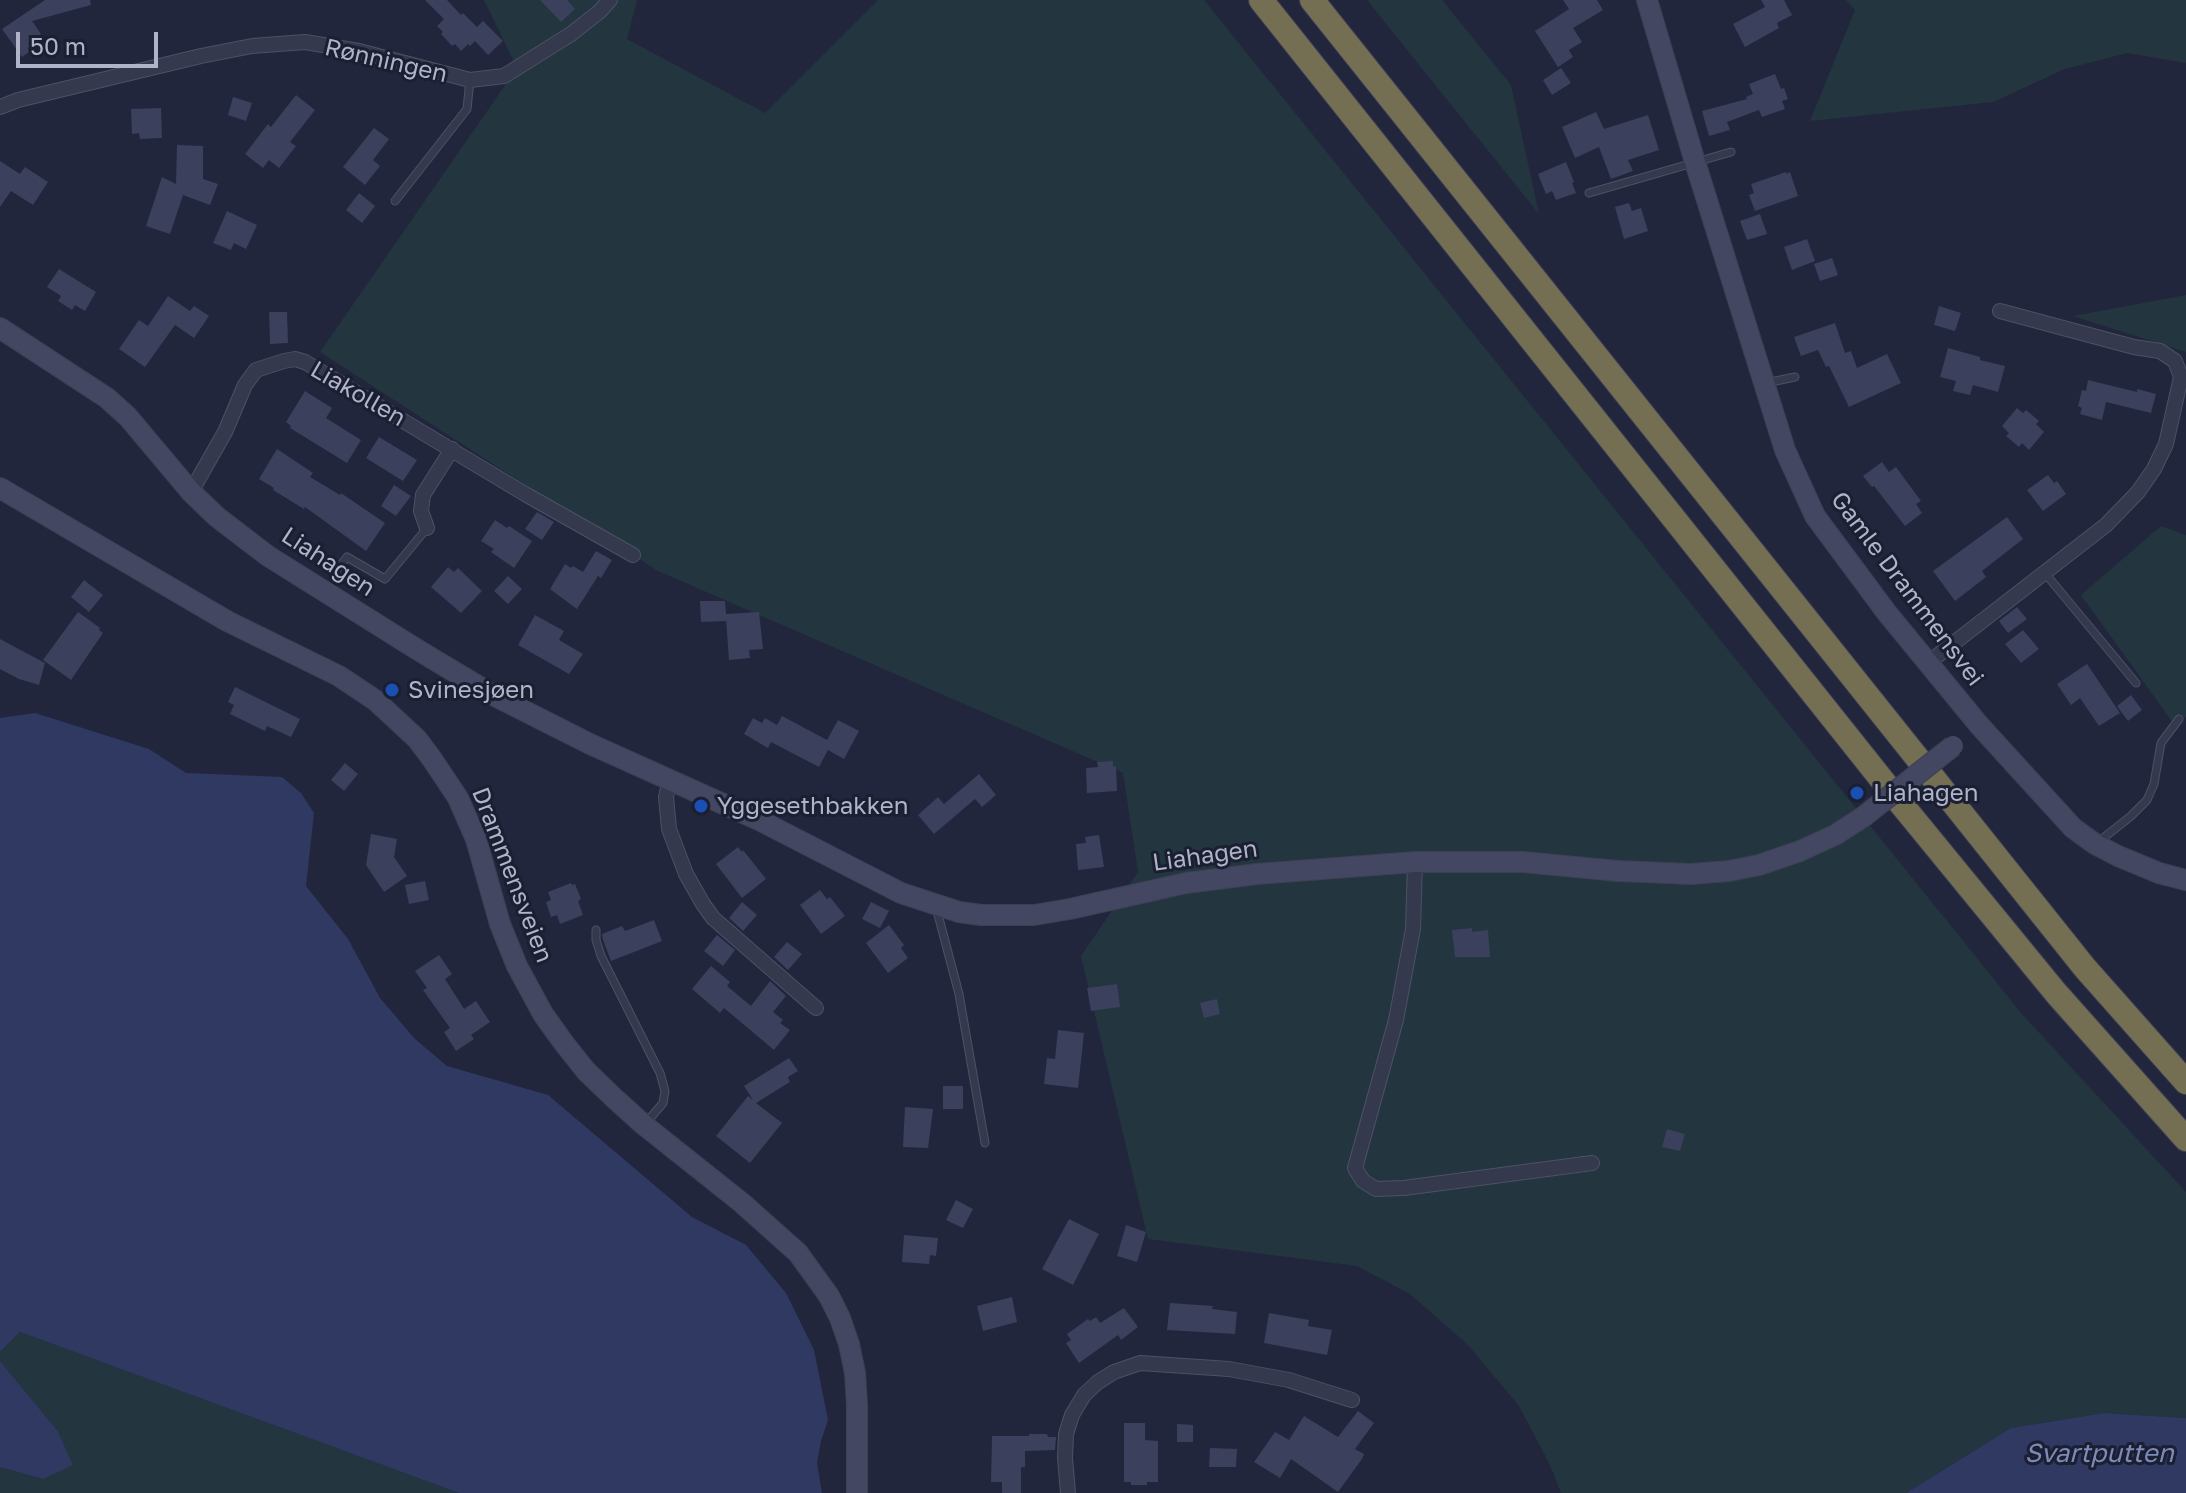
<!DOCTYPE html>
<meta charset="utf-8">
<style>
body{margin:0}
#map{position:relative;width:2186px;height:1493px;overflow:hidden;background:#21263d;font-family:"Golos Text",sans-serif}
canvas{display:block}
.scale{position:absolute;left:16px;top:32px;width:142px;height:36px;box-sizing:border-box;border:4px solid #b1b4c9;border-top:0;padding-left:10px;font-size:24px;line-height:28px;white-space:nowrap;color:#b1b4c9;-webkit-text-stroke:6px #1a1f32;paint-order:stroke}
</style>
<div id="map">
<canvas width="2186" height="1493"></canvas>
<div class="scale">50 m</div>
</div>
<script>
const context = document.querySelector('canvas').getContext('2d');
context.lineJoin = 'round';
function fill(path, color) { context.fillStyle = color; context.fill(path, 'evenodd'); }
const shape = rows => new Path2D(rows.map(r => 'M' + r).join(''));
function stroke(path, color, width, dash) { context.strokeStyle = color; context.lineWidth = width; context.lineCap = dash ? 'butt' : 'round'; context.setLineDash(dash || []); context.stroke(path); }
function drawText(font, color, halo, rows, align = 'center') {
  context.font = font + ' "Golos Text",sans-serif'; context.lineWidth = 6; context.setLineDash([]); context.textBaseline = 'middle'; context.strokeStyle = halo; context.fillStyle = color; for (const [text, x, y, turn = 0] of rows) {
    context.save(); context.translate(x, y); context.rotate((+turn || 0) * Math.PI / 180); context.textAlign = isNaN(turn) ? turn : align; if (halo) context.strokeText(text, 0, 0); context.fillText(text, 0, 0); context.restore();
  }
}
fill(shape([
 [484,0,637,0,627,39,765,113,878,0,1204,0,2022,1014,2186,1192,2186,1418,2104,1413,2011,1428,1906,1493,1561,1493,1550,1465,1519,1406,1468,1345,1410,1294,1357,1266,1148,1239,1081,956,1138,872,1123,773,658,571,320,352,517,68],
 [1367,0,1442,0,1511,85,1539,214],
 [1846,0,2186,0,2186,63,2127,53,2065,69,1993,102,1810,121,1855,10],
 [2186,295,2186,352,2073,316],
 [2161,526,2186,535,2186,717,2176,727,2081,595],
 [20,1332,459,1493,0,1493,0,1467,43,1479,57,1430,0,1361,0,1352]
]), '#23353e');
fill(shape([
 [35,713,149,749,186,773,282,777,301,793,314,813,306,886,348,939,380,998,415,1039,447,1066,548,1095,692,1217,746,1245,786,1293,814,1350,828,1420,821,1441,817,1463,822,1493,459,1493,20,1332,0,1352,0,718],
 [0,1361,57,1430,73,1465,43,1479,0,1467],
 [2104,1413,2186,1418,2186,1493,1906,1493,2011,1428]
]), '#303962');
fill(shape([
 [45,0,90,0,91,5,32,21,41,34,37,37,41,43,22,57,2,29],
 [425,0,447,0,461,15,463,13,477,27,483,21,503,41,488,55,475,41,470,46,468,44,461,51,455,44,452,46,441,34,443,32,437,26,444,19],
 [540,0,567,0,575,9,561,22],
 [1563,0,1597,0,1603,10,1573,28,1582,42,1569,50,1573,57,1558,67,1535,31,1569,9],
 [1761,0,1784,0,1792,15,1777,23,1779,28,1745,47,1733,24,1765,7],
 [1561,68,1571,83,1552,95,1543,80],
 [1775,74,1781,89,1784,88,1788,99,1782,101,1785,109,1762,117,1759,110,1727,122,1730,130,1709,136,1702,111,1747,99,1746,97,1753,94,1749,84],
 [296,95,315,110,290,142,296,146,279,168,269,160,263,168,245,154,268,124,271,127],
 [233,97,252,103,246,121,228,115],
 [161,108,162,138,140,139,139,133,132,134,131,109],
 [1596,112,1604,129,1648,115,1659,150,1628,160,1633,171,1611,179,1599,147,1575,158,1562,127],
 [374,128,389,139,373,160,380,166,365,185,343,167],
 [177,145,203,146,203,179,218,184,210,205,183,195,170,234,146,226,162,177,176,184],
 [0,161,20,174,25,167,48,182,33,205,11,191,0,207],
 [1566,162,1574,182,1572,183,1576,193,1556,200,1552,191,1546,194,1538,174],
 [1786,172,1786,174,1790,172,1798,196,1755,211,1749,195,1754,193,1751,184],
 [359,193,375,206,362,223,346,210],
 [1629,203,1632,211,1641,208,1648,231,1624,239,1615,207],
 [227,211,257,225,246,249,234,243,231,250,213,243],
 [1760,214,1767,234,1747,240,1740,221],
 [1807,239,1815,261,1792,270,1784,247],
 [1832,258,1838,275,1820,281,1814,264],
 [59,269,96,292,85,311,75,305,72,310,58,301,61,296,47,287],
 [168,296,190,311,194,306,209,316,194,338,175,325,145,367,119,349,139,320,148,326],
 [1939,306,1961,313,1955,331,1934,325],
 [269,312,287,312,288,343,270,344],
 [1835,323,1845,353,1851,351,1857,368,1887,354,1901,383,1849,407,1829,366,1826,367,1818,350,1801,356,1794,337],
 [1948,348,1980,357,1980,360,2005,366,1998,392,1973,385,1970,395,1953,391,1956,381,1940,377],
 [2088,380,2137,392,2137,389,2156,394,2151,413,2106,402,2102,420,2080,414,2082,408,2078,406,2082,390,2086,391],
 [305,391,332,408,326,418,361,440,347,463,290,428,291,426,286,422],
 [2017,408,2023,413,2026,410,2032,415,2039,421,2036,424,2044,432,2029,450,2022,443,2019,447,2006,436,2009,433,2002,426],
 [379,437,417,460,403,481,366,458],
 [277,449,313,473,310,477,340,495,341,493,385,523,366,551,305,507,304,509,273,490,274,488,259,479],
 [1882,462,1889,472,1896,467,1921,501,1916,504,1922,513,1905,526,1874,486,1872,487,1863,476],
 [2048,475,2054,483,2057,481,2066,494,2043,511,2027,490],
 [394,485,411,496,396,516,381,506],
 [537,512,554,522,542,540,525,529],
 [2007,517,2023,539,1982,571,1986,577,1955,601,1933,571],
 [495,520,507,528,509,526,532,541,514,568,491,552,494,549,481,541],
 [596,551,612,560,601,578,598,576,577,609,550,589,565,564,571,568,573,566,583,572],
 [448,567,454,572,458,568,482,591,461,613,431,587],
 [508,576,522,589,508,604,494,591],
 [84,580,103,595,89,612,71,597],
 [700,601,725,601,726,614,759,612,763,649,749,650,750,658,729,660,726,619,726,621,701,622],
 [2017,607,2027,619,2008,633,1999,621],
 [78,612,100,628,99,630,103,633,71,680,43,660],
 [535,615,564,631,559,640,583,654,569,674,518,645],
 [2023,630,2039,649,2021,663,2005,644],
 [0,639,45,663,39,685,19,679,0,669],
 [2087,664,2120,713,2099,726,2080,698,2071,705,2057,684],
 [235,687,300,719,291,737,267,726,265,731,230,714,234,705,228,702],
 [2131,695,2142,710,2128,721,2117,706],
 [782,716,827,740,838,720,859,731,844,759,828,750,819,767,771,742,768,748,744,734,753,718,762,723,765,718,777,725],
 [1113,761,1113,767,1116,766,1117,791,1087,793,1086,768,1098,767,1097,762],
 [345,763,358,774,344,791,331,780],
 [979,774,996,795,982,807,975,799,934,834,918,815,938,797,944,804],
 [371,834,397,839,394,857,407,876,384,892,366,865],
 [1099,835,1104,867,1078,870,1076,844,1086,843,1085,837],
 [738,847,742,852,743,850,766,879,742,898,716,864],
 [425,881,429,900,409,904,405,885],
 [571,883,572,885,575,884,581,899,578,901,583,915,560,924,557,915,551,917,546,902,551,900,548,892],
 [820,890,827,899,830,897,845,916,821,934,800,905],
 [742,902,757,915,743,931,729,918],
 [871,902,889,911,880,928,862,919],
 [654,920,662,941,611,961,603,940,602,934,622,926,625,931],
 [889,925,904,945,901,948,908,958,888,973,866,943],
 [1472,928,1472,932,1488,930,1490,957,1455,957,1452,930],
 [717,935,735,950,723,966,704,951],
 [787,942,802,954,788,970,774,957],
 [439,955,452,974,445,979,464,1009,476,1001,490,1022,471,1035,474,1039,456,1051,444,1032,450,1028,423,990,427,988,415,971],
 [711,966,730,982,727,986,751,1006,770,981,786,996,773,1012,783,1020,780,1023,790,1030,774,1050,724,1008,720,1013,692,989],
 [1117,984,1120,1007,1091,1011,1087,988],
 [1217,999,1220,1014,1204,1018,1200,1003],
 [1058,1030,1084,1033,1078,1088,1044,1084,1047,1058,1055,1059],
 [789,1058,798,1071,788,1077,790,1082,756,1103,782,1123,750,1163,716,1136,748,1096,753,1100,744,1086],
 [943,1086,963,1086,963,1109,943,1109],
 [905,1107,933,1109,928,1148,903,1147],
 [1667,1129,1685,1134,1680,1151,1662,1147],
 [956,1200,973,1209,963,1228,946,1220],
 [1069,1219,1099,1234,1073,1285,1042,1269],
 [1126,1225,1146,1232,1137,1262,1117,1256],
 [904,1235,938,1238,936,1256,930,1255,929,1264,902,1262],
 [1012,1297,1017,1322,983,1331,977,1306],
 [1170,1303,1213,1306,1212,1309,1237,1312,1235,1334,1167,1330],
 [1124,1308,1138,1327,1121,1340,1118,1335,1079,1363,1066,1343,1071,1340,1067,1334,1088,1319,1090,1321,1096,1317,1100,1323],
 [1269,1313,1309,1320,1308,1326,1332,1330,1327,1355,1264,1343],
 [1358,1411,1374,1423,1355,1449,1364,1454,1362,1459,1338,1492,1291,1459,1280,1478,1254,1462,1275,1432,1289,1440,1304,1416,1338,1437],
 [1124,1423,1145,1423,1145,1440,1158,1441,1158,1482,1147,1482,1147,1485,1131,1485,1131,1482,1124,1482],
 [1177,1424,1193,1425,1193,1442,1177,1442],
 [1029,1434,1047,1434,1048,1437,1056,1437,1055,1450,1025,1451,1025,1467,1021,1467,1021,1493,1002,1493,1002,1482,991,1482,992,1436,1029,1436],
 [1210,1448,1237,1449,1236,1467,1209,1467]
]), '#3b405c');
const lane = shape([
 [1589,193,1731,152],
 [395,201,467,109,470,80],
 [1766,383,1795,377],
 [336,571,347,557,385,579,427,528],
 [2044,572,2136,683],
 [2097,843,2131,816,2147,800,2154,784,2161,743,2179,719],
 [936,907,959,994,985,1143],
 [596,930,596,940,601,956,660,1073,665,1091,663,1103,646,1123]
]);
const street = shape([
 [0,107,18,100,201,56,252,46,305,42,359,51,470,80,504,76,571,34,599,12,610,0],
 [191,492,225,432,245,385,256,370,284,361,295,359,305,362,525,494,633,555],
 [427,528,421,511,423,495,452,449],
 [1928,663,2106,525,2138,492,2154,469,2166,444,2181,377,2175,361,2160,351,2134,347,2000,311],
 [670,779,666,797,669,829,686,874,703,904,713,918,816,1008],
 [1415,862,1413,929,1396,1020,1355,1168,1363,1181,1376,1189,1404,1188,1592,1163],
 [1068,1493,1065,1458,1066,1434,1072,1415,1084,1395,1098,1382,1114,1372,1140,1363,1229,1369,1289,1380,1352,1400]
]);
const secondary = shape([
 [1647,0,1695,162,1785,450,1815,516,1887,613,1979,725,2073,828,2095,844,2118,856,2159,873,2186,880],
 [0,328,107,398,128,417,191,492,217,517,268,556,418,650,493,695,590,744,761,821,901,893,959,912,981,915,1034,915,1070,909,1186,883,1257,874,1415,862,1523,862,1618,871,1691,874,1729,871,1759,865,1800,851,1835,835,1863,817],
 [0,488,227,621,339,676,375,700,417,739,432,759,458,798,476,839,500,924,517,966,543,1014,563,1042,586,1071,614,1098,644,1125,742,1203,798,1253,829,1296,840,1318,849,1344,855,1373,857,1405,857,1493]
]);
const highway = shape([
 [1261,0,1902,805,2056,993,2186,1139],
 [1312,0,2085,968,2186,1082]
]);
stroke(lane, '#4d5165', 9);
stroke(street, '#4d5165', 16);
stroke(secondary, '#3b4053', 22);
stroke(highway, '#3d4155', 26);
stroke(lane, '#35394d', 7);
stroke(street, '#35394d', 14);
stroke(secondary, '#434761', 20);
stroke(highway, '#746f52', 24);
const secondaryBridge = shape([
 [1863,817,1953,746]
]);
stroke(secondaryBridge, '#3b4053', 22, []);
stroke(secondaryBridge, '#434761', 20);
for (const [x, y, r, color] of [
 [392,690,8,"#1a4fb4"],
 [1857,793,8,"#1a4fb4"],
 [701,806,8,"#1a4fb4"]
]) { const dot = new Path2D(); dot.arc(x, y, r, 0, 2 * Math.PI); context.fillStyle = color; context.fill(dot); stroke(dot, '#1a1f32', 3); }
drawText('24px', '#b1b4c9', '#1a1f32', [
 ["Rønningen",386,61,13],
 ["Liakollen",358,394,30],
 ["Liahagen",328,562,33],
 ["Gamle Drammensvei",1907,589,53],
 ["Liahagen",1205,856,-8],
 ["Drammensveien",512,875,69]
]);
drawText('24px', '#b1b4c9', '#1a1f32', [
 ["Svinesjøen",408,690],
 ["Liahagen",1873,793],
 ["Yggesethbakken",717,806]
], 'left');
drawText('italic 26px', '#7e89b8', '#1a1f32', [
 ["Svartputten",2099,1454]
]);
</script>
